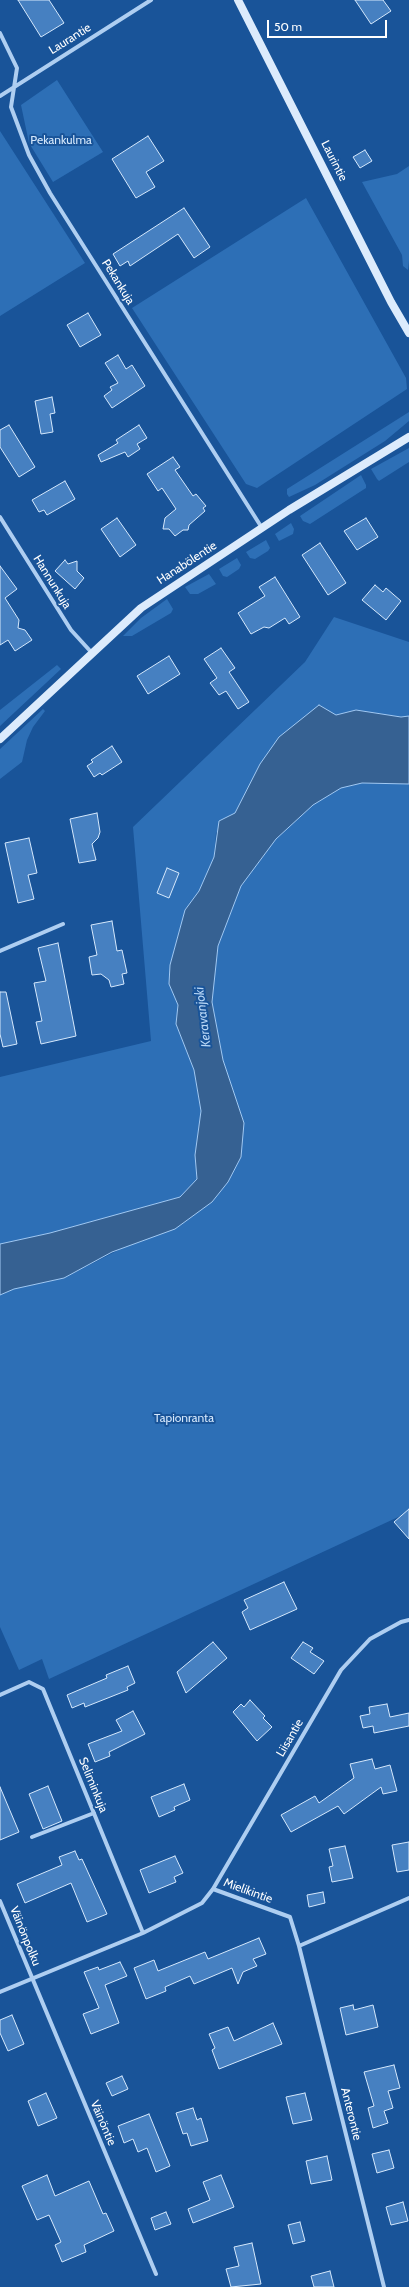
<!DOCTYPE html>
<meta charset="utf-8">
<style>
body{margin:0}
#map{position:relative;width:409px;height:2287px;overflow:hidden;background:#195499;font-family:Cabin,sans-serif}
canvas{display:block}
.scale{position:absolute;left:267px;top:20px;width:120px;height:18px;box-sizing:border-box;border:2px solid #fff;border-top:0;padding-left:5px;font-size:12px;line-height:14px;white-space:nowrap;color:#fff;-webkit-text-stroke:3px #195499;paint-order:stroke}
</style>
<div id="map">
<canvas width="409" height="2287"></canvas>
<div class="scale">50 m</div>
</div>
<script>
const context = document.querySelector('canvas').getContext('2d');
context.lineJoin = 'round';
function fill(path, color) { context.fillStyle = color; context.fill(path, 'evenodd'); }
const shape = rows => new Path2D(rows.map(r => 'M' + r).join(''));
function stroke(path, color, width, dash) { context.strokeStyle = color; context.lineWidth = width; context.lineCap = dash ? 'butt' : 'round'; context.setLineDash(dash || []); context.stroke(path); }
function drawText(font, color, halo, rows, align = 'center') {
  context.font = font + ' Cabin,sans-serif'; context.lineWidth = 4; context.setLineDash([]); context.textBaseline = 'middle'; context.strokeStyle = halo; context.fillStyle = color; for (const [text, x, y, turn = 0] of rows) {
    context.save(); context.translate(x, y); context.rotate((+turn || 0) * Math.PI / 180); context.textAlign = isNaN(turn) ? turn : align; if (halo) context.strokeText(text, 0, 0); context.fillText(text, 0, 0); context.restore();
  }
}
fill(shape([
 [57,80,103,152,53,182,29,143,21,105],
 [0,131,85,263,0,316],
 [409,166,409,261,408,270,403,266,402,255,362,182,397,174],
 [306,198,406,378,407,389,257,488,246,484,132,308],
 [409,412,409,421,385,441,315,485,289,497,287,494,287,489],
 [409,448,409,462,379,481,377,479,371,469],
 [361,475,366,485,366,488,310,524,303,521,300,516],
 [291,523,294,529,293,534,279,541,275,534],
 [266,540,270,548,268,551,255,559,250,558,246,552],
 [237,558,241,565,239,569,227,577,223,576,219,569],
 [209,574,216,584,198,594,190,594,185,587],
 [167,599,173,609,171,613,132,636,123,636,141,618],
 [334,617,409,642,409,716,402,717,356,710,336,715,246,793,235,813,216,833,214,857,199,891,185,910,170,965,169,984,178,1005,176,1024,194,1070,201,1111,195,1155,197,1179,180,1197,50,1233,0,1244,0,1077,151,1041,133,827,305,662],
 [57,665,61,669,0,726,0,710],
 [43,709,45,711,33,727,27,740,22,762,0,779,0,749],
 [362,783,409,784,409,1512,49,1679,42,1659,19,1670,0,1627,0,1295,14,1289,64,1278,212,1202,228,1182,241,1157,232,1091,223,1060,212,1002,218,946,241,886,276,839,313,805,341,788]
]), '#2d6fb6');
const water = shape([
 [319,705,336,715,356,710,401,717,409,716,409,784,362,783,341,788,313,805,276,839,241,886,218,946,212,1002,223,1060,244,1123,241,1157,228,1182,212,1202,175,1229,112,1252,64,1278,14,1289,0,1295,0,1244,50,1233,180,1197,197,1179,195,1155,201,1111,194,1070,176,1024,178,1005,169,984,170,965,185,910,199,891,214,857,219,821,235,813,260,764,279,737,319,705]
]);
fill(water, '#366192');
stroke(water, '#a1c9f3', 1);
const building = shape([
 [18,0,49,0,64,23,41,37,18,0],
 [355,0,383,0,391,11,371,24,355,0],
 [148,136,164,161,146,172,155,187,136,198,112,159,148,136],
 [365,150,372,161,360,168,353,157,365,150],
 [184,208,210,247,194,258,178,234,130,266,128,261,120,266,113,254,184,208],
 [88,313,101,335,80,347,67,325,88,313],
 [118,355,126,369,132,365,145,386,112,408,104,396,112,390,110,387,118,383,105,363,118,355],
 [52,397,55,413,50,414,53,432,41,434,35,401,52,397],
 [9,425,35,467,19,477,0,447,0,430,9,425],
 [139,425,147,438,137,444,140,449,128,457,125,452,101,462,98,455,118,443,116,440,139,425],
 [173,457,180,467,175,470,193,496,196,494,206,506,203,508,205,511,189,525,188,530,183,530,175,536,169,529,163,529,165,518,176,509,162,488,158,491,147,474,173,457],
 [65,481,75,499,47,515,44,510,39,512,32,500,65,481],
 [117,518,136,545,120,557,101,529,117,518],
 [366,518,378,537,357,550,344,531,366,518],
 [320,543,346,583,328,595,302,555,320,543],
 [65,560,68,564,77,561,77,571,84,578,75,589,55,571,65,560],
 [0,566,17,589,5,598,19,620,18,628,25,630,32,640,15,651,8,640,0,645,0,566],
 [275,577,300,617,289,624,285,618,269,628,264,627,251,634,238,613,265,596,259,587,275,577],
 [375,585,383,592,386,588,401,601,386,620,362,600,375,585],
 [221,648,235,668,229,672,249,702,238,709,226,691,219,695,210,683,217,678,204,659,221,648],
 [169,656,180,674,148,694,137,676,169,656],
 [112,746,122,762,102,775,100,773,94,777,87,766,93,762,91,760,112,746],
 [97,813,100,832,98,838,92,844,96,860,79,863,70,819,97,813],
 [29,838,37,873,28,875,34,899,18,903,5,843,29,838],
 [167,868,179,873,169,898,157,893,167,868],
 [112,921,117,951,122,950,127,973,122,974,124,984,111,987,109,980,101,974,92,975,89,957,97,955,91,925,112,921],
 [58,943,76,1036,41,1044,36,1022,42,1021,34,983,46,981,38,948,58,943],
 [0,992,6,992,17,1044,3,1047,0,1034,0,992],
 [409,1509,409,1539,394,1522,409,1509],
 [284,1582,297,1609,250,1630,242,1612,248,1608,244,1600,284,1582],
 [213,1642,227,1658,186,1693,177,1672,213,1642],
 [303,1642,313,1648,310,1652,324,1661,314,1674,291,1658,303,1642],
 [128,1666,135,1683,127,1687,128,1690,85,1707,84,1703,72,1708,67,1695,107,1678,106,1675,128,1666],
 [250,1700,265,1716,263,1718,272,1727,257,1741,233,1712,241,1704,244,1707,250,1700],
 [387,1704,390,1717,409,1713,409,1726,374,1733,373,1726,363,1728,360,1716,370,1714,369,1707,387,1704],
 [133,1711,145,1734,109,1752,110,1756,95,1762,88,1744,122,1731,116,1720,133,1711],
 [372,1759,375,1769,390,1765,397,1791,383,1794,381,1787,344,1814,338,1806,291,1832,281,1815,315,1796,319,1803,354,1778,350,1764,372,1759],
 [184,1784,190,1800,174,1807,175,1810,159,1817,151,1797,184,1784],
 [48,1786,62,1821,43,1829,29,1794,48,1786],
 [0,1787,19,1832,0,1840,0,1787],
 [409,1842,409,1870,397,1872,392,1845,409,1842],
 [345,1846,353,1878,332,1882,329,1867,333,1866,329,1849,345,1846],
 [75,1851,79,1860,82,1859,107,1914,87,1922,71,1883,25,1903,17,1884,62,1865,59,1857,75,1851],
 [175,1856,183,1873,174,1877,176,1882,149,1893,140,1870,175,1856],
 [323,1892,325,1903,309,1907,307,1895,323,1892],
 [259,1938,266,1954,253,1959,257,1966,243,1972,238,1984,232,1968,194,1984,190,1976,165,1987,166,1991,146,1999,134,1968,154,1960,158,1971,205,1952,208,1959,259,1938],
 [120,1962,127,1976,105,1985,119,2023,91,2034,83,2014,99,2008,84,1972,98,1967,99,1970,120,1962],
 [353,2005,354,2010,373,2005,378,2027,346,2035,340,2008,353,2005],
 [12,2015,24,2044,8,2051,0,2033,0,2020,12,2015],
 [273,2023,282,2044,219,2069,212,2050,215,2048,209,2034,228,2027,234,2041,273,2023],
 [394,2065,400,2088,388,2091,393,2108,384,2111,388,2123,373,2128,368,2108,374,2106,364,2072,394,2065],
 [122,2076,128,2089,112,2096,106,2083,122,2076],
 [46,2093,57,2118,38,2126,28,2101,46,2093],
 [305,2093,312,2120,293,2124,286,2097,305,2093],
 [193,2108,197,2120,201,2118,208,2141,191,2146,187,2133,183,2134,176,2113,193,2108],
 [149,2114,170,2166,156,2172,147,2148,138,2152,133,2139,124,2143,118,2126,149,2114],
 [389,2150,394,2168,377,2173,372,2154,389,2150],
 [327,2156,332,2180,311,2184,306,2161,327,2156],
 [47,2175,55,2196,89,2181,103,2214,106,2213,114,2231,84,2245,86,2252,62,2262,55,2245,61,2242,49,2215,37,2220,22,2186,47,2175],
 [221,2175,234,2207,193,2223,188,2209,210,2200,203,2182,221,2175],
 [403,2202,408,2221,391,2225,386,2207,403,2202],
 [166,2212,171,2224,155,2230,151,2218,166,2212],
 [300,2222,305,2241,293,2244,288,2225,300,2222],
 [252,2243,261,2284,231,2287,226,2269,239,2266,234,2247,252,2243],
 [330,2271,334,2287,314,2287,311,2276,330,2271]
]);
fill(building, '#4680c1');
stroke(building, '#d5e8fc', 1);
stroke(shape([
 [0,33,17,68,11,107,29,155,50,193,262,528],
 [0,96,151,0],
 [0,517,71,630,92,653],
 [0,951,63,924],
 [0,1695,29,1682,43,1689,143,1933],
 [32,1837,94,1813],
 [213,1889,341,1670,370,1639,401,1622,409,1620],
 [0,1901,156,2274],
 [299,1946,384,2287],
 [0,1992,143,1933,202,1903,213,1889,290,1917,299,1946,409,1898]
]), '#aecef1', 4);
stroke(shape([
 [238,0,391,302,409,333],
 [0,739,141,608,289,510,409,437]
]), '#dcebfc', 8);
drawText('12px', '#fff', '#195499', [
 ["Laurantie",70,39,-32],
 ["Laurintie",334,161,63],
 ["Pekankuja",118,282,58],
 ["Hanabölentie",187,563,-33],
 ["Hannunkuja",52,582,58],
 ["Liisantie",290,1738,-60],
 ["Seliminkuja",93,1785,68],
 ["Mielikintie",248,1891,20],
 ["Väinönpolku",25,1936,68],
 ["Anterontie",351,2114,76],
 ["Väinöntie",103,2123,67]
]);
drawText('12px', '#d5e8fc', '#195499', [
 ["Pekankulma",61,140],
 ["Tapionranta",184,1418]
]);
drawText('italic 13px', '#bad8f7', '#195499', [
 ["Keravanjoki",203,1017,-97]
]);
</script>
